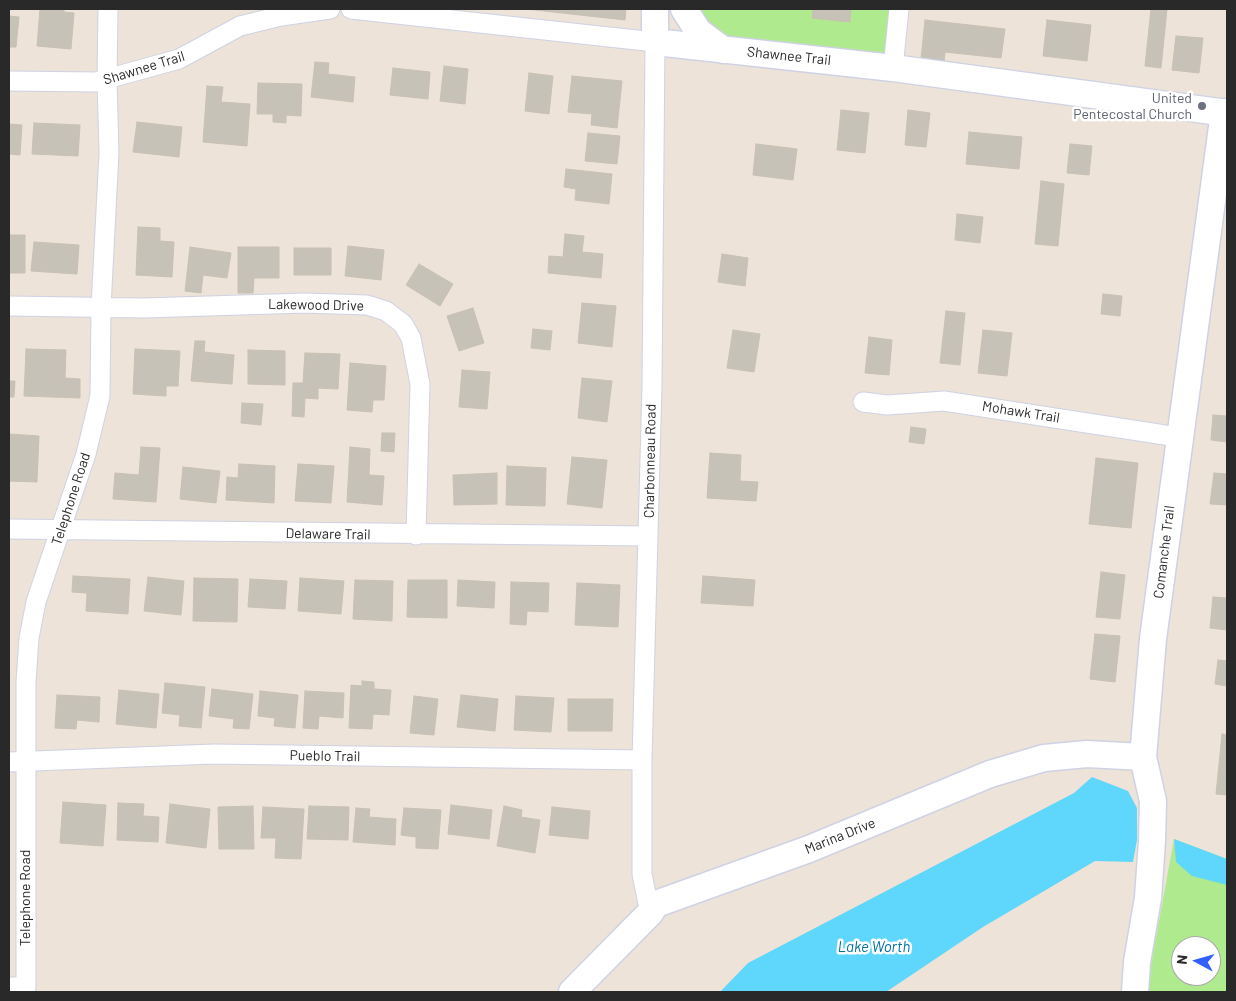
<!DOCTYPE html>
<style>
body{margin:0}
#map{position:relative;width:1236px;height:1001px;overflow:hidden;background:#ede3d8;font-family:Barlow,sans-serif}
canvas{display:block}
.frame{position:absolute;inset:0;border:10px solid #292929;pointer-events:none}
.north{position:absolute;left:1171px;top:936px;width:50px;height:50px;box-sizing:border-box;background:#fff;border:1px solid #a9a9a9;border-radius:50%;rotate:276deg;font-size:14px;font-weight:700;line-height:20px;text-align:center;color:#292929}
.north::after{content:'';display:block;margin:auto;width:18px;height:22px;background:#335fff;clip-path:polygon(50% 0,100% 100%,50% 72%,0 100%)}
</style>
<div id="map">
<canvas width="1236" height="1001"></canvas>
<div class="frame"></div>
<div class="north">N</div>
</div>
<script>
const context = document.querySelector('canvas').getContext('2d');
context.lineJoin = 'round';
function fill(path, color) { context.fillStyle = color; context.fill(path, 'evenodd'); }
const shape = rows => new Path2D(rows.map(r => 'M' + r).join(''));
function stroke(path, color, width, dash) { context.strokeStyle = color; context.lineWidth = width; context.lineCap = dash ? 'butt' : 'round'; context.setLineDash(dash || []); context.stroke(path); }
function drawText(font, color, halo, rows, align = 'center') {
  context.font = font + ' Barlow,sans-serif'; context.lineWidth = 5; context.setLineDash([]); context.textBaseline = 'middle'; context.strokeStyle = halo; context.fillStyle = color; for (const [text, x, y, turn = 0] of rows) {
    context.save(); context.translate(x, y); context.rotate((+turn || 0) * Math.PI / 180); context.textAlign = isNaN(turn) ? turn : align; if (halo) context.strokeText(text, 0, 0); context.fillText(text, 0, 0); context.restore();
  }
}
fill(shape([
 [685,9,899,9,893,68,723,50],
 [1174,839,1227,859,1227,992,1146,992],
 [1181,946,1211,946,1211,976,1181,976]
]), '#b0ea8e');
fill(shape([
 [1092,777,1128,791,1137,808,1137,840,1133,862,1095,861,983,927,886,992,720,992,748,963,1074,793],
 [1174,839,1227,859,1227,885,1192,876,1176,862]
]), '#5fd6fb');
const building = shape([
 [40,9,64,9,64,12,74,13,71,49,37,46,40,9],
 [526,9,626,9,625,20,526,9],
 [813,9,851,9,850,22,812,18,813,9],
 [1151,9,1167,9,1161,68,1145,66,1151,9],
 [9,16,19,17,16,47,9,47,9,16],
 [925,20,1005,29,1001,58,945,52,944,61,921,59,925,20],
 [1047,20,1091,25,1087,61,1043,56,1047,20],
 [1176,36,1203,38,1199,73,1172,70,1176,36],
 [315,62,329,63,328,74,355,77,353,102,311,97,315,62],
 [444,66,468,69,465,104,440,101,444,66],
 [393,68,430,72,428,99,390,95,393,68],
 [529,73,553,76,549,114,525,111,529,73],
 [572,76,622,81,617,128,591,125,592,114,568,112,572,76],
 [258,83,302,84,301,116,286,115,286,123,273,122,273,114,257,114,258,83],
 [207,86,223,87,221,102,250,104,247,146,203,142,207,86],
 [841,110,869,113,865,153,837,150,841,110],
 [908,110,930,113,926,147,905,145,908,110],
 [137,122,182,127,179,157,133,152,137,122],
 [34,123,80,125,78,156,32,154,34,123],
 [9,124,22,125,20,155,9,154,9,124],
 [969,132,1022,137,1019,169,966,164,969,132],
 [588,133,620,136,617,164,585,161,588,133],
 [756,144,797,149,793,180,753,175,756,144],
 [1070,144,1092,146,1089,175,1067,173,1070,144],
 [566,169,612,174,609,204,575,200,576,189,564,187,566,169],
 [1041,181,1064,184,1058,246,1035,244,1041,181],
 [957,214,983,217,980,243,955,240,957,214],
 [138,227,160,228,160,241,174,242,172,277,136,275,138,227],
 [565,234,584,236,582,252,603,254,601,278,548,273,549,256,563,257,565,234],
 [9,235,25,235,25,273,9,273,9,235],
 [34,242,79,245,77,274,31,271,34,242],
 [348,246,384,250,381,280,345,276,348,246],
 [190,247,231,253,227,278,203,275,201,293,185,291,190,247],
 [238,247,279,247,279,278,254,278,253,293,238,293,238,247],
 [294,248,331,248,331,275,294,275,294,248],
 [722,254,748,258,745,286,718,282,722,254],
 [419,264,453,284,440,306,406,285,419,264],
 [1103,294,1122,296,1120,316,1101,314,1103,294],
 [582,303,616,306,612,347,578,343,582,303],
 [473,308,484,343,459,351,447,316,473,308],
 [946,311,965,313,960,365,940,363,946,311],
 [533,329,552,331,550,350,531,348,533,329],
 [733,330,760,334,754,372,727,368,733,330],
 [983,330,1012,333,1007,376,978,373,983,330],
 [869,337,892,340,889,375,865,373,869,337],
 [195,341,205,341,204,352,234,355,232,384,191,381,195,341],
 [26,349,66,350,65,378,80,379,80,398,24,396,26,349],
 [135,349,180,351,178,386,166,386,166,396,133,394,135,349],
 [248,350,285,351,285,385,248,384,248,350],
 [305,353,340,354,338,389,318,388,318,399,305,398,304,417,292,416,293,383,303,383,305,353],
 [350,363,386,366,384,400,373,400,372,412,347,410,350,363],
 [462,370,490,372,487,409,459,407,462,370],
 [582,378,612,381,607,422,578,418,582,378],
 [9,381,15,381,14,397,9,397,9,381],
 [242,403,263,404,261,425,241,423,242,403],
 [1213,415,1227,416,1227,442,1211,440,1213,415],
 [911,427,926,429,924,444,909,442,911,427],
 [382,433,395,433,394,452,381,451,382,433],
 [9,434,39,436,37,482,9,481,9,434],
 [141,447,160,448,156,502,113,499,115,473,139,475,141,447],
 [350,447,370,449,369,475,384,476,382,505,347,502,350,447],
 [710,453,741,455,740,481,758,482,756,501,707,498,710,453],
 [572,457,607,460,602,508,567,504,572,457],
 [1096,458,1138,463,1131,528,1089,524,1096,458],
 [239,464,275,466,274,503,226,500,227,477,238,478,239,464],
 [298,464,334,466,331,503,295,501,298,464],
 [507,466,546,468,545,506,506,505,507,466],
 [183,467,220,471,216,503,180,499,183,467],
 [497,473,497,504,454,505,453,475,497,473],
 [1214,473,1227,474,1227,505,1210,504,1214,473],
 [1101,572,1125,575,1120,619,1096,617,1101,572],
 [73,576,130,579,128,614,86,611,87,593,72,592,73,576],
 [703,576,755,580,753,606,701,603,703,576],
 [148,577,184,581,181,615,144,611,148,577],
 [194,578,238,579,237,622,193,621,194,578],
 [300,578,344,581,341,614,298,611,300,578],
 [250,579,287,581,285,609,248,607,250,579],
 [355,580,393,581,392,621,353,619,355,580],
 [408,580,447,580,447,618,407,617,408,580],
 [458,580,495,582,494,608,457,606,458,580],
 [511,582,549,583,548,612,527,611,526,625,510,624,511,582],
 [577,583,620,585,618,627,575,625,577,583],
 [1213,597,1227,598,1227,630,1210,628,1213,597],
 [1095,634,1120,636,1115,682,1090,679,1095,634],
 [1218,660,1227,661,1227,686,1215,684,1218,660],
 [362,681,374,682,374,689,391,690,389,715,373,714,372,729,349,728,351,685,362,686,362,681],
 [165,683,205,687,201,728,179,726,180,715,162,713,165,683],
 [212,689,253,694,249,729,233,728,234,719,209,716,212,689],
 [119,690,159,694,156,728,116,724,119,690],
 [260,691,298,695,295,728,274,726,275,718,258,716,260,691],
 [305,691,344,693,343,718,319,716,318,729,303,728,305,691],
 [57,695,100,697,99,722,77,720,76,729,55,728,57,695],
 [461,695,498,699,495,731,457,727,461,695],
 [414,696,438,699,434,735,410,733,414,696],
 [516,696,554,698,551,732,514,730,516,696],
 [568,699,613,699,612,731,568,731,568,699],
 [1222,734,1227,735,1227,795,1216,794,1222,734],
 [63,802,106,805,103,846,60,843,63,802],
 [118,803,144,804,143,816,159,817,158,842,117,840,118,803],
 [170,804,210,809,206,848,166,843,170,804],
 [451,805,492,810,489,839,448,834,451,805],
 [253,806,254,849,219,849,218,807,253,806],
 [309,806,349,807,348,840,307,839,309,806],
 [504,806,522,810,521,817,540,820,535,853,497,846,504,806],
 [263,807,304,809,301,859,275,858,276,838,261,838,263,807],
 [552,807,590,811,588,839,549,835,552,807],
 [356,808,370,809,369,817,396,819,395,845,353,842,356,808],
 [404,808,441,810,438,849,416,848,416,837,401,835,404,808]
]);
fill(building, '#c7c2b8');
stroke(building, '#c8c0b2', 1);
const street = shape([
 [351,9,655,42,652,385,642,760,642,874,650,913],
 [893,68,899,9],
 [9,81,96,82,179,59,240,26,281,16,330,9],
 [9,306,144,308,305,303,367,305,386,311,403,324,411,338,420,384,416,535],
 [863,402,887,405,944,401,1178,437],
 [9,529,648,536],
 [9,762,214,754,642,760],
 [9,987,26,987,26,682,29,638,36,602,86,454,100,396,101,307,109,153,107,80,108,9]
]);
const secondary = shape([
 [655,9,655,42,893,68,1227,113],
 [684,9,698,31,723,50],
 [572,992,650,913,656,904,809,849,990,774,1044,758,1087,754,1143,757],
 [1135,992,1137,962,1148,898,1152,841,1153,801,1143,757,1153,639,1224,112]
]);
stroke(street, '#ced2e4', 21);
stroke(secondary, '#ced2e4', 29);
stroke(street, '#fff', 19);
stroke(secondary, '#fff', 26);
for (const [x, y, r, color] of [
 [1202,106,5,"#6b7280"]
]) { const dot = new Path2D(); dot.arc(x, y, r, 0, 2 * Math.PI); context.fillStyle = color; context.fill(dot); stroke(dot, '#fff', 2); }
drawText('14px', '#292929', '#fff', [
 ["Shawnee Trail",789,56,6],
 ["Shawnee Trail",144,68,-17],
 ["Lakewood Drive",316,305,1],
 ["Mohawk Trail",1021,412,9],
 ["Charbonneau Road",650,461,-89],
 ["Telephone Road",71,499,-72],
 ["Delaware Trail",328,534,1],
 ["Comanche Trail",1164,552,-83],
 ["Pueblo Trail",325,756,1],
 ["Marina Drive",840,836,-22],
 ["Telephone Road",25,898,-90]
]);
drawText('14px', '#5b616d', '#fff', [
 ["United",1192,98],
 ["Pentecostal Church",1192,114]
], 'right');
drawText('italic 15px', '#0071a5', '#fff', [
 ["Lake Worth",874,947]
]);
</script>
